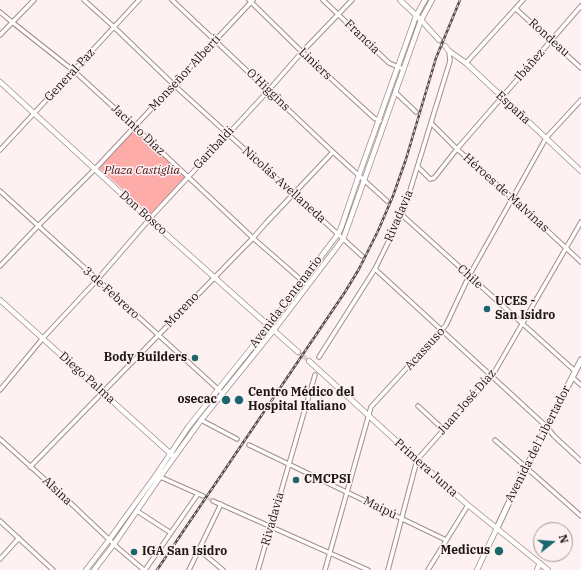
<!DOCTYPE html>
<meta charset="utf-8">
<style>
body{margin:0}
#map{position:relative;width:581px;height:570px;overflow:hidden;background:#fef1f1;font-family:"IBM Plex Serif",serif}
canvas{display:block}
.north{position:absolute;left:533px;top:522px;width:40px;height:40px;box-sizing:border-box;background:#fef1f1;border:1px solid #a49999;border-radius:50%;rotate:73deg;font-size:11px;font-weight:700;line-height:16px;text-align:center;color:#1d1616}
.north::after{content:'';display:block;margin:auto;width:14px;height:18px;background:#19666f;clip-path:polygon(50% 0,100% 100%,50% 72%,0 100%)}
</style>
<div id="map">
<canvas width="581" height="570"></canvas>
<div class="north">N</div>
</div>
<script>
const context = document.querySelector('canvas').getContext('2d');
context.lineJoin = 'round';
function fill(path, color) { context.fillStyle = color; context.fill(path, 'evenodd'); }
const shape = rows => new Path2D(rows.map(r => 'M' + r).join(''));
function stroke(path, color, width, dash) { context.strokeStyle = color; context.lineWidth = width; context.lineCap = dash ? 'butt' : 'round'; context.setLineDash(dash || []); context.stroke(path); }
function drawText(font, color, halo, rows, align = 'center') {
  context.font = font + ' "IBM Plex Serif",serif'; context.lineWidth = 3; context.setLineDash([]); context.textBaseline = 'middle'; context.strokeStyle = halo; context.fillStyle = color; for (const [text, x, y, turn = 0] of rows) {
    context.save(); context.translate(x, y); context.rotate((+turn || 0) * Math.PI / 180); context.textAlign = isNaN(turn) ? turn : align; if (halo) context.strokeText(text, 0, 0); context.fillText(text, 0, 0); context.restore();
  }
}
fill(shape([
 [135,129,186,176,151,215,99,168]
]), '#fdacaa');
stroke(shape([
 [203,496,213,501]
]), '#dcd0d0', 3.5, [3.5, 2]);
stroke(shape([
 [439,40,445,46],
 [298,352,309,361]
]), '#dcd0d0', 4.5, [4.5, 2]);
const street = shape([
 [84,0,114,27,174,85,362,256],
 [172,0,333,152,387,201],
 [249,0,302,52,374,118,380,121],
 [323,0,389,63,403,69],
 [516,9,581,68],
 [0,12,12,22,74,71,134,126,253,238,307,285],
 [0,35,34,0],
 [466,63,523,0],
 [395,92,416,112],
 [432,124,457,149,512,198,581,262],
 [0,150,139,0],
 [418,167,430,179,434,178,457,149,581,6],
 [0,191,220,391],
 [402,215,575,371],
 [0,266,38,226,95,169,253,0],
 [375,269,547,427,554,436,581,461],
 [319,357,375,269,404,210,450,61,449,51],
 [572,377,581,385],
 [0,390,43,338,97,280,153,215,268,91,302,52,352,0],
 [418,406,444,430],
 [201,420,237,439],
 [0,439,61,494,118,548,144,570],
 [495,440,581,516],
 [249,445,446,540],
 [30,467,253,238,266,223,333,152],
 [158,476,203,496],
 [213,501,368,570],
 [137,511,171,533],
 [0,521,53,570],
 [198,549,223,570],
 [0,559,19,538],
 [145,570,198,494],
 [189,570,221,504],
 [258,570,315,375],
 [325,570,371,407,446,325,469,276,546,138,581,100],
 [388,570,417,460,495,371,581,222],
 [428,570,468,505]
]);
const secondary = shape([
 [400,0,421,20,439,40],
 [445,46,449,51,466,63,581,171],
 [0,82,149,219,298,352],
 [0,300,172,455],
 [309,361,417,460,468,505,548,570],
 [86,570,109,540,156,475,189,426,269,326,338,234,341,228,359,175,416,16,425,0],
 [94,570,114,544,160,477,201,420,277,326,343,239,345,234,421,20,432,0],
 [477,570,497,528],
 [537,570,540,563]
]);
const primary = shape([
 [497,528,519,481,547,427,581,360]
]);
stroke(street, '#a18d8d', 5.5);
stroke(secondary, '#a18d8d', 6);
stroke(primary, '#a18d8d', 7);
stroke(street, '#fff', 3.5);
stroke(secondary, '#fff', 4.5);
stroke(primary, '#fff', 5);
const rail = shape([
 [157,570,345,292,359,269,378,231,393,196,406,159,436,58,460,0]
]);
stroke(rail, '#544b4b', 2.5);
stroke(rail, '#fef1f1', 1, [3]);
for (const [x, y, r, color] of [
 [487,309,4,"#19666f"],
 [195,358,4,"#19666f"],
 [226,400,5,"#19666f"],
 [239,400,5,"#19666f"],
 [296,480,4,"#19666f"],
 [499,551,5,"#19666f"],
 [134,552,4,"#19666f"]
]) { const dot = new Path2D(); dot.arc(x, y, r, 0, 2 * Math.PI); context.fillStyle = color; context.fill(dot); stroke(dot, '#fef1f1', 1.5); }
drawText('12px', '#1d1616', '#fef1f1', [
 ["Francia",362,37,44],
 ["Rondeau",549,38,42],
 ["Liniers",315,64,43],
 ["Ibáñez",530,65,-49],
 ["Monseñor Alberti",185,73,-47],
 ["General Paz",70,75,-47],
 ["O'Higgins",268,90,44],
 ["España",513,108,43],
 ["Jacinto Díaz",138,130,43],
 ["Garibaldi",214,148,-47],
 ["Nicolás Avellaneda",284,185,42],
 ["Héroes de Malvinas",506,193,42],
 ["Don Bosco",143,213,42],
 ["Rivadavia",399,216,-67],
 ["Chile",470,277,42],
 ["3 de Febrero",111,293,42],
 ["Avenida Centenario",286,302,-53],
 ["Moreno",182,310,-46],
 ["Acassuso",425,349,-48],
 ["Diego Palma",87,378,42],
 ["Juan José Díaz",467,402,-49],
 ["Avenida del Libertador",538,444,-63],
 ["Primera Junta",426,468,42],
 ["Alsina",57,491,43],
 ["Maipú",380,508,26],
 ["Rivadavia",273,519,-74]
]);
drawText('italic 12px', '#511217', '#fef1f1', [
 ["Plaza Castiglia",142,171]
]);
drawText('bold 12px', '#1d1616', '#fef1f1', [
 ["UCES -",495,302],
 ["San Isidro",495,316],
 ["Body Builders",187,358,"right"],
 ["Centro Médico del",248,393],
 ["Hospital Italiano",248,407],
 ["osecac",217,400,"right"],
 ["CMCPSI",304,480],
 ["Medicus",490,551,"right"],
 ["IGA San Isidro",142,552]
], 'left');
</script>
